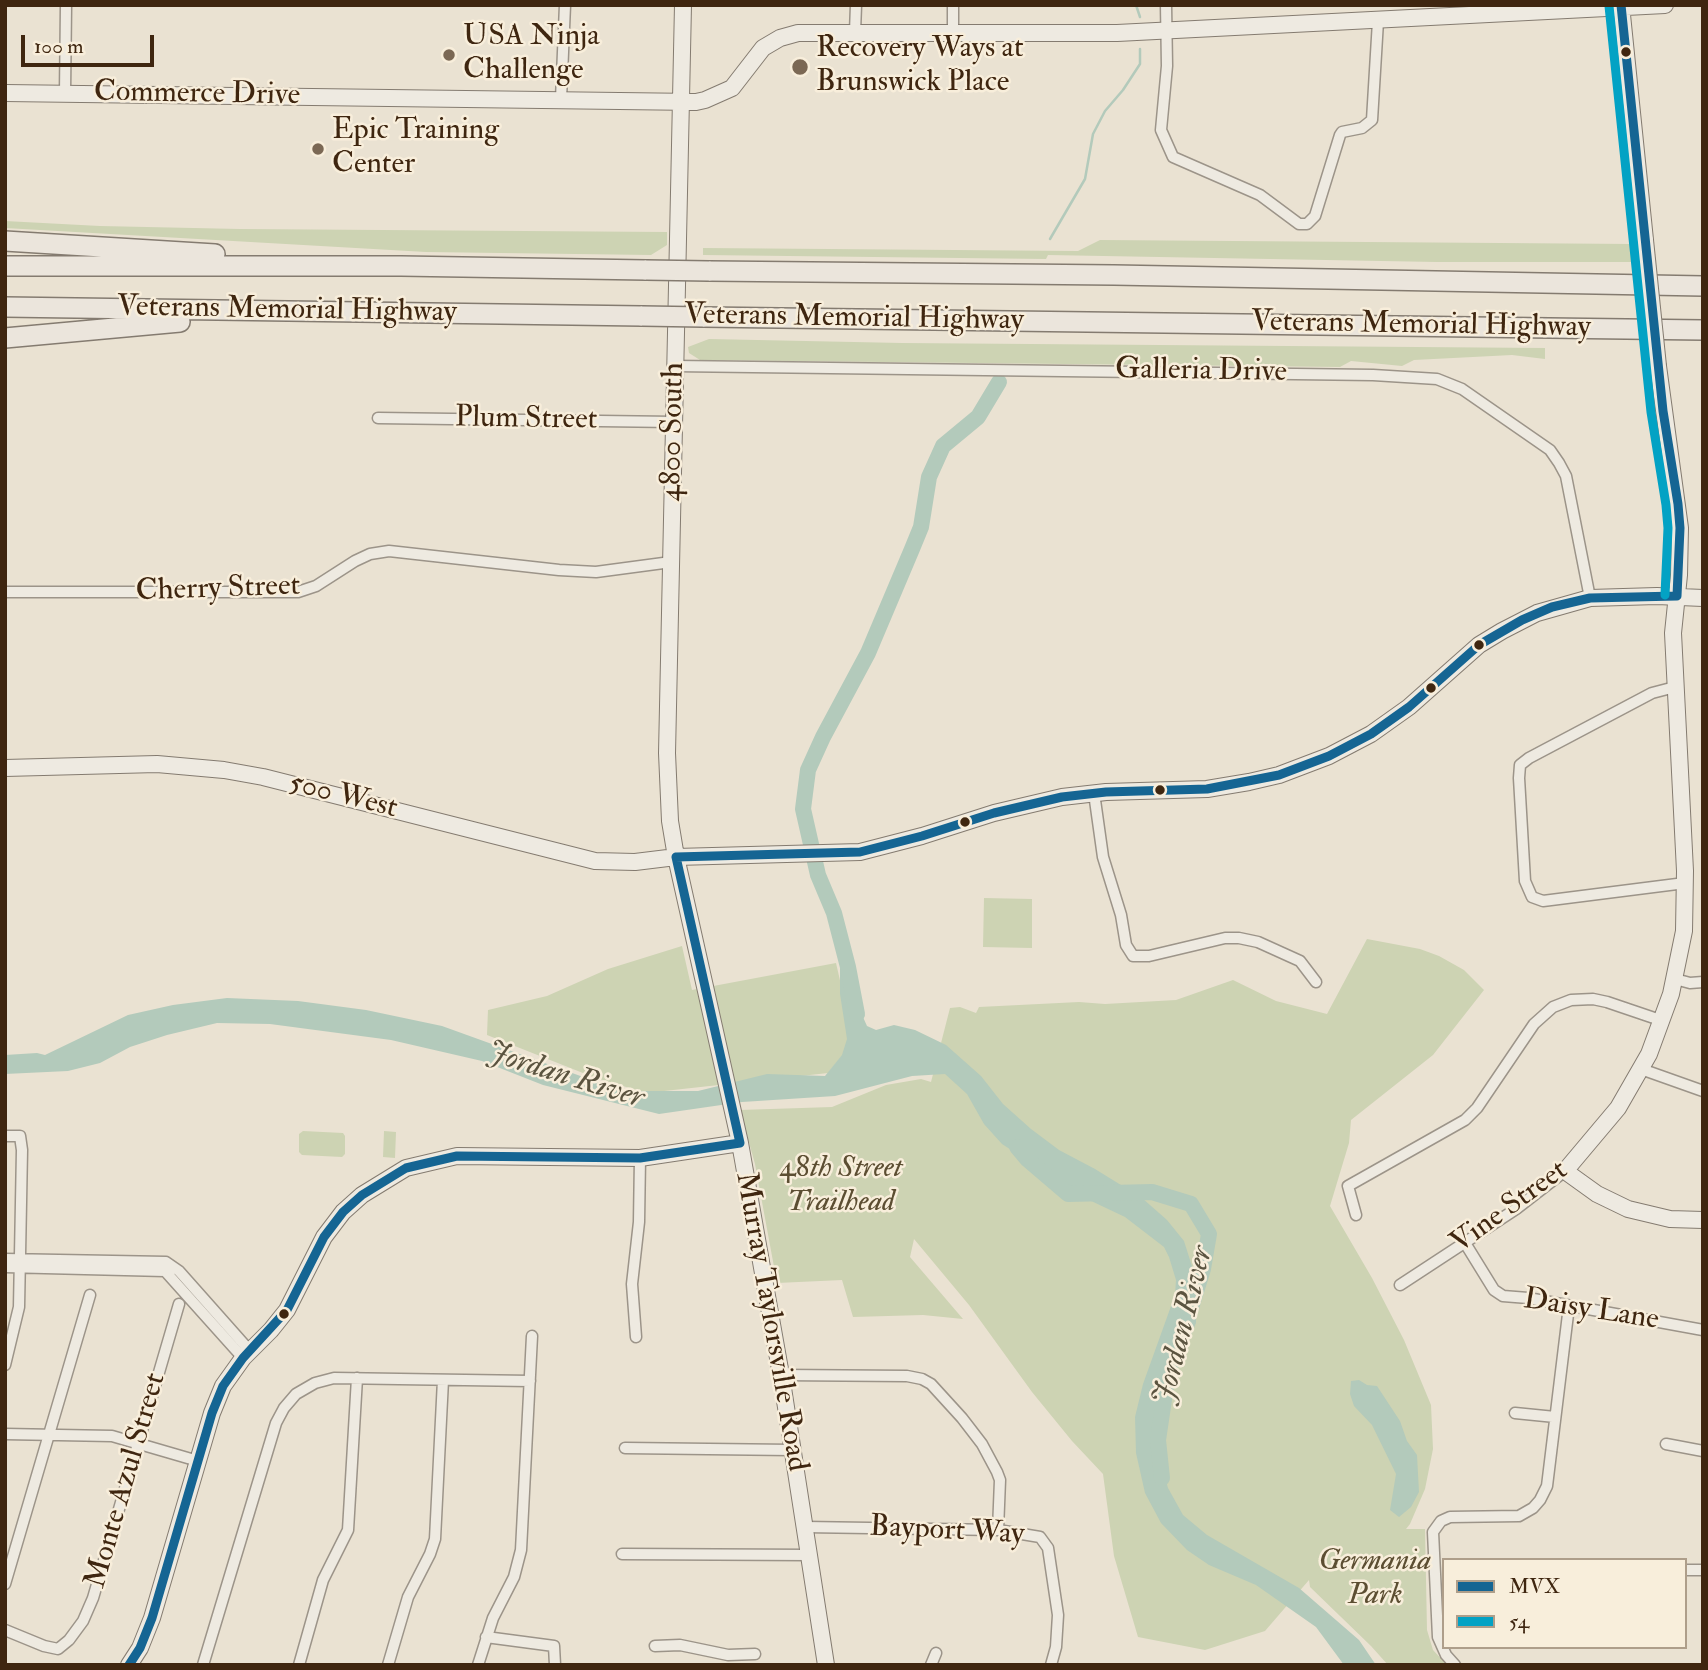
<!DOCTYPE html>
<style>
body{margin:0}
#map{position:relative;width:1708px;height:1670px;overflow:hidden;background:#eae2d2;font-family:"IM FELL Double Pica",serif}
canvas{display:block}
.frame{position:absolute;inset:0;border:7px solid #3f2610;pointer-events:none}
.legend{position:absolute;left:1442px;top:1558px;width:245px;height:91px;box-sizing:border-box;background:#f8eedb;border:2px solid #ae9e8a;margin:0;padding:9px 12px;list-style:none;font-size:21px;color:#3f2610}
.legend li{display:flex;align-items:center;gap:14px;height:35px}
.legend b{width:35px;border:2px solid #ae9e8a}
.scale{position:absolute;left:21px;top:35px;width:133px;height:32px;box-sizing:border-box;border:4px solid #3f2610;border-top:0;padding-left:9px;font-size:21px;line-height:24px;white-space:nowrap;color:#3f2610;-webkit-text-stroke:5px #f8eedb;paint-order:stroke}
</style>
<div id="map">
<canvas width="1708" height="1670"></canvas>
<div class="frame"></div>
<ul class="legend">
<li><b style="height:9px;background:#156593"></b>MVX</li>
<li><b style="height:9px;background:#03a2c4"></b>54</li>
</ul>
<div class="scale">100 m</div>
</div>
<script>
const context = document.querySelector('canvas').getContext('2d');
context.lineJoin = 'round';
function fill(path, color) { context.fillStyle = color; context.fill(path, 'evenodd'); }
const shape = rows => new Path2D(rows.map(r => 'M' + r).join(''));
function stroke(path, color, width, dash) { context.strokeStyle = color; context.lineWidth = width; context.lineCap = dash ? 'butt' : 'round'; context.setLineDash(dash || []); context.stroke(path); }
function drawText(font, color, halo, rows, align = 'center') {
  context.font = font + ' "IM FELL Double Pica",serif'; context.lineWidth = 5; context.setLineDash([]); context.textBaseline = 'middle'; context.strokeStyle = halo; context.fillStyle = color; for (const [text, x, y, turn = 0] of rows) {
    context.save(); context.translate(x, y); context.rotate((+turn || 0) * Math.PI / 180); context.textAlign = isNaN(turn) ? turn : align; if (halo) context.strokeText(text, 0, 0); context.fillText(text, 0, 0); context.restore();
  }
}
fill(shape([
 [5,221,100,226,240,229,667,232,667,245,651,255,426,252,5,228],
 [1100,240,1633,244,1635,262,1437,262,1048,255,1046,259,703,255,703,248,1078,251],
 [709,339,902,343,1545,348,1545,359,1512,355,1414,360,1402,366,1351,361,1340,367,700,360,689,353,688,347],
 [984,898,1032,899,1032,948,983,947],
 [1367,939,1420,949,1439,956,1464,970,1484,990,1433,1055,1351,1120,1349,1143,1330,1206,1372,1278,1404,1340,1431,1405,1433,1449,1425,1489,1410,1524,1406,1529,1425,1529,1427,1630,1433,1650,1447,1665,1388,1665,1371,1646,1310,1587,1309,1580,1265,1631,1205,1650,1138,1637,1114,1556,1103,1474,1072,1441,1032,1392,969,1305,914,1239,910,1257,963,1319,923,1315,853,1317,842,1280,777,1283,755,1164,740,1110,832,1107,886,1085,921,1079,931,1082,950,1008,960,1007,976,1013,979,1007,1079,1002,1105,1004,1176,1000,1233,980,1276,1001,1327,1014],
 [682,946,692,990,836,963,850,1024,847,1050,828,1073,646,1093,593,1077,487,1035,488,1010,547,996,608,969],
 [303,1131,343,1133,345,1136,345,1154,342,1157,302,1155,299,1152,299,1134],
 [384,1131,396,1132,395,1158,383,1157]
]), '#cdd3b3');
fill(shape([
 [840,966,867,1026,876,1030,894,1025,915,1030,946,1045,981,1076,1003,1104,1031,1129,1059,1150,1095,1169,1142,1198,1167,1220,1184,1241,1196,1279,1196,1323,1161,1410,1159,1456,1168,1488,1183,1515,1207,1535,1299,1588,1359,1640,1376,1665,1344,1665,1316,1627,1256,1585,1209,1565,1187,1550,1161,1523,1145,1493,1136,1453,1135,1417,1143,1384,1175,1295,1176,1280,1169,1257,1164,1247,1125,1217,1087,1199,1002,1144,984,1124,967,1094,945,1074,912,1076,835,1096,742,1102,659,1114,543,1085,482,1061,391,1040,270,1024,217,1023,167,1035,130,1047,100,1063,68,1071,5,1074,5,1055,37,1053,45,1055,128,1015,173,1005,227,998,298,1001,366,1010,442,1026,622,1091,698,1091,767,1074,825,1076,842,1055,847,1039,840,994],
 [1359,1380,1367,1385,1377,1386,1400,1421,1407,1441,1417,1455,1419,1492,1411,1507,1399,1517,1390,1510,1396,1474,1372,1425,1354,1406,1350,1394,1351,1381]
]), '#b3cabb');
stroke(shape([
 [1136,5,1140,17],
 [1050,239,1085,179,1093,134,1105,111,1123,90,1140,64,1140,49]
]), '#b3cabb', 2.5);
stroke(shape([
 [857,1014,848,967,834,913,818,875,803,809,808,770,823,737,868,653,912,549,921,527,929,477,943,446,978,417,999,382],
 [1017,1147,1027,1159,1068,1194,1152,1192,1191,1204,1209,1234,1203,1269,1190,1311],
 [1162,1478,1158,1440,1166,1386]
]), '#b3cabb', 16);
const street = shape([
 [1166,5,1167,66,1161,130,1173,157,1260,195,1299,224,1307,224,1315,216,1340,135,1342,132,1362,128,1372,120,1378,21],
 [855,32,856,5],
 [953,33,953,5],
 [65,93,66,5],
 [561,99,565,5],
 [675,366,1373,375,1437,379,1462,389,1550,450,1559,463,1566,476,1590,598],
 [378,418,674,422],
 [5,592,298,592,316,586,355,561,370,554,389,551,559,570,596,572,671,562],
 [1675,687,1652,693,1529,758,1520,765,1519,778,1525,881,1532,897,1543,901,1685,883],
 [1094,793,1103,857,1121,915,1126,945,1133,956,1149,956,1225,938,1239,938,1258,942,1300,961,1316,982],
 [1675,979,1690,983,1703,982],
 [1641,1069,1703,1091],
 [5,1136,20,1136,22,1150,19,1307,5,1365],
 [1356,1215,1348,1186,1465,1120,1477,1108,1534,1024,1553,1007,1571,1000,1593,999,1607,1002,1663,1021],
 [1465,1243,1494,1290,1503,1296,1528,1298,1703,1330],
 [5,1259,166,1262,179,1271,250,1351],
 [5,1267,165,1271,243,1358],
 [1400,1285,1516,1209,1565,1171],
 [636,1337,632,1284,639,1222,640,1158],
 [781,1375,907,1376,922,1379,931,1384,962,1418,982,1444,997,1472,1000,1480,998,1530],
 [1515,1413,1555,1417],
 [5,1434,112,1436,198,1461],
 [1666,1444,1703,1451],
 [625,1448,792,1450],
 [805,1527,998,1530,1040,1537,1048,1548,1058,1615,1056,1647,1051,1665],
 [622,1554,809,1555],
 [1685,1570,1703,1570],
 [5,1584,90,1295],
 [5,1630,44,1646,58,1649,69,1640,83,1621,93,1598,179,1304],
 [486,1637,554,1646,555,1665],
 [655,1646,680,1645,728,1655,755,1654],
 [203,1665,276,1423,284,1408,296,1394,315,1383,334,1378,530,1381],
 [299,1665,323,1580,348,1530,357,1378],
 [388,1665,408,1597,430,1554,435,1539,443,1380],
 [478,1665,493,1618,514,1577,521,1550,532,1336],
 [931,1665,936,1653],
 [1455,1665,1446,1655,1438,1637,1433,1532,1441,1521,1450,1517,1519,1516,1533,1508,1540,1500,1547,1486,1569,1306]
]);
const secondary = shape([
 [683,5,667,753,670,821,676,857,740,1143,781,1375,826,1665],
 [1621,5,1645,240],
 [5,93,696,102,705,100,732,88,763,48,780,38,798,33,1117,33,1665,5],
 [1658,366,1680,528,1679,575,1673,633,1685,871,1684,931,1671,994,1649,1054,1618,1108,1565,1171,1597,1194,1628,1209,1670,1219,1703,1220],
 [5,768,157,764,224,770,263,777,595,861,635,862,676,857,860,852,922,836,994,813,1062,797,1106,792,1207,789,1249,782,1279,775,1329,756,1371,734,1409,707,1479,645,1502,631,1537,613,1590,598,1657,596,1703,598],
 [129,1665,140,1648,152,1618,212,1413,223,1386,243,1358,271,1330,287,1310,324,1237,343,1212,362,1195,406,1168,457,1156,640,1158,740,1143]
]);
const highway = shape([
 [5,241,215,254],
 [5,266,401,266,646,270],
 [709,271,1114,275,1703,286],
 [5,307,642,316],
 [703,317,1703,330],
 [5,338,180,322]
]);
stroke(street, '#9c9489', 13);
stroke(secondary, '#847b70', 18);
stroke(highway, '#847b70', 22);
stroke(street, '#eeeae1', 10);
stroke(secondary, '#eeeae1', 16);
stroke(highway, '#ebe5dc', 19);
const secondaryBridge = shape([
 [1645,240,1658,366]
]);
const highwayBridge = shape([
 [646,270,709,271],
 [642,316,703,317]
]);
stroke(secondaryBridge, '#847b70', 18, []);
stroke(highwayBridge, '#847b70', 22, []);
stroke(secondaryBridge, '#eeeae1', 16);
stroke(highwayBridge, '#ebe5dc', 19);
stroke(shape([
 [1621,5,1663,411,1678,504,1680,528,1677,596],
 [676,857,860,852,922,836,994,813,1062,797,1106,792,1207,789,1279,775,1329,756,1371,734,1409,707,1479,645,1522,620,1552,607,1590,598,1677,596],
 [676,857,740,1143],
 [129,1665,140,1648,152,1618,212,1413,223,1386,243,1358,287,1310,324,1237,343,1212,362,1195,406,1168,457,1156,640,1158,740,1143]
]), '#156593', 9);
stroke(shape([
 [1609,6,1651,412,1666,505,1668,528,1665,595]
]), '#03a2c4', 9);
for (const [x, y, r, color] of [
 [1626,52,6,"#3f2610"],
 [449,55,7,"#7b6854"],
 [800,67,9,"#7b6854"],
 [318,149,7,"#7b6854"],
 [1479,645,6,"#3f2610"],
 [1431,688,6,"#3f2610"],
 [1160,790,6,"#3f2610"],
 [965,822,6,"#3f2610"],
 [284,1314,6,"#3f2610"]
]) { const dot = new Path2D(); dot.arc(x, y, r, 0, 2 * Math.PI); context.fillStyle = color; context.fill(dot); stroke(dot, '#f8eedb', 2.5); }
drawText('30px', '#3f2610', '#f8eedb', [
 ["USA Ninja",463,38],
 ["Challenge",463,72],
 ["Recovery Ways at",816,50],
 ["Brunswick Place",816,84],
 ["Epic Training",332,132],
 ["Center",332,166]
], 'left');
drawText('30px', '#3f2610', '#f8eedb', [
 ["Commerce Drive",197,95,1],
 ["Veterans Memorial Highway",287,311,1],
 ["Veterans Memorial Highway",854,319,1],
 ["Veterans Memorial Highway",1421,326,1],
 ["Galleria Drive",1201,372,1],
 ["Plum Street",526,420,1],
 ["4800 South",674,432,-89],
 ["Cherry Street",218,590,-2],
 ["500 West",343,797,14],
 ["Vine Street",1510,1208,-36],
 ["Daisy Lane",1591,1311,9],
 ["Murray Taylorsville Road",770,1322,80],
 ["Monte Azul Street",127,1481,-74],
 ["Bayport Way",947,1532,3]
]);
drawText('italic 30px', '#5c4e32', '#f8eedb', [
 ["48th Street",841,1170],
 ["Trailhead",841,1204],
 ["Germania",1375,1563],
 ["Park",1375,1597]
]);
drawText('italic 32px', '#5b5440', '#f8eedb', [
 ["Jordan River",565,1077,17],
 ["Jordan River",1185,1326,-76]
]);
</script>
